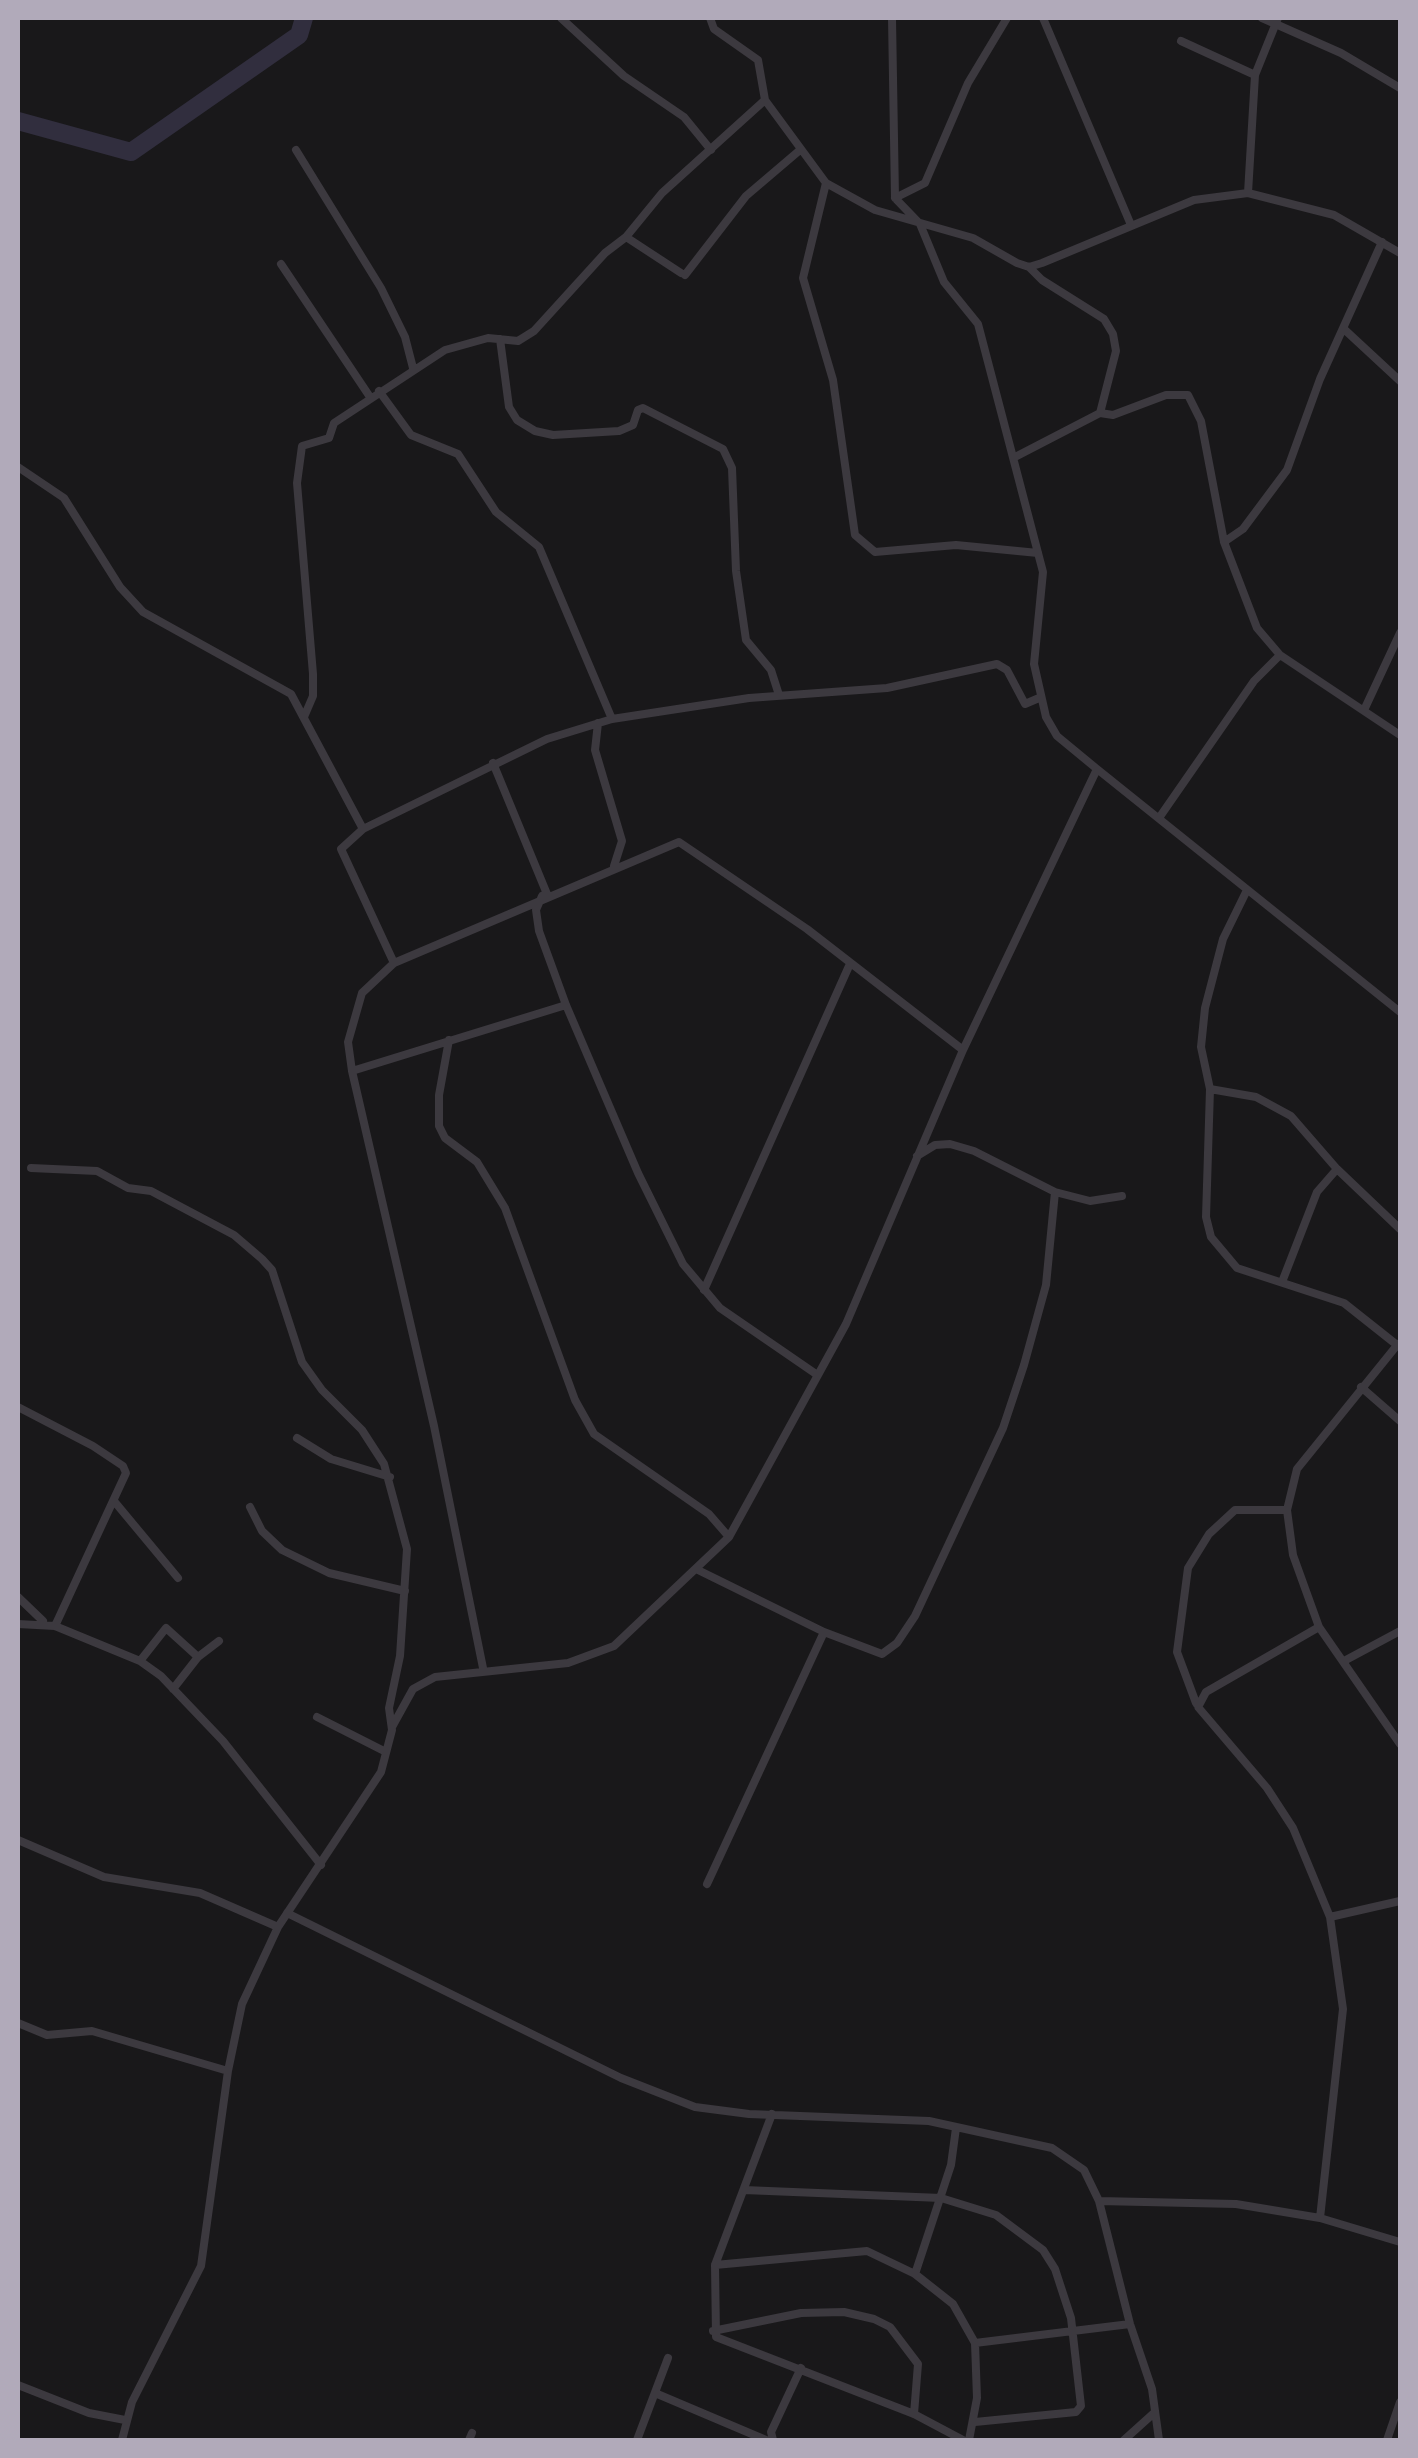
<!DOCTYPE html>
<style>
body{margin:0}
#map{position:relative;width:1418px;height:2458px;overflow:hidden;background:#19181a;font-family:Commissioner,sans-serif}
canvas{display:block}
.frame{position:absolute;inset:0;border:20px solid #b1aaba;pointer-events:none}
</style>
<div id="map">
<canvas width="1418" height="2458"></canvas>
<div class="frame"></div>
</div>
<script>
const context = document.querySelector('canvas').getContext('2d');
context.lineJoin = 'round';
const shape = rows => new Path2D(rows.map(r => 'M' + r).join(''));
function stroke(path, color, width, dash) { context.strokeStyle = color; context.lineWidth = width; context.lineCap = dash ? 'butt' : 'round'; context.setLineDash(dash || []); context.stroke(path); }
stroke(shape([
 [18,121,131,152,299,35,304,18]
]), '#312e3e', 18);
stroke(shape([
 [561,18,624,76,684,117,711,150],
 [710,18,714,29,758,60,765,100,826,183,875,210,973,238,1017,263,1029,267,1042,263,1194,200,1248,193,1334,215,1400,253],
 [892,18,895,198,920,224,944,282,978,324,1043,572,1034,664,1046,717,1057,736,1097,769,1400,1012],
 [1043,18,1131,225],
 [1262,18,1341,53,1400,88],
 [1181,41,1255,75],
 [296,150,381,288,405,337,413,368],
 [826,183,803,278,833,380,855,535,875,552,956,545,1038,553],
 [1248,193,1255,75,1278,18],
 [895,198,925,183,968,83,1007,18],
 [626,237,681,273],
 [281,264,370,397],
 [685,275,746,196,800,150],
 [1345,330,1400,381],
 [500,339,509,407,517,420,535,431,553,435,619,431,633,425,638,410,643,408,723,449,732,468,736,571,746,640,771,670,779,695],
 [379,391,411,435,458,454,496,512,539,547,612,719],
 [1100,413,1113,415,1166,395,1188,395,1201,421,1224,542,1257,628,1280,655,1400,735],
 [1015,457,1100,413,1116,351,1113,334,1104,319,1042,280,1029,267],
 [18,467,64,498,120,587,143,612,291,694,363,829],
 [1224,542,1243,529,1287,470,1320,379,1382,242],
 [1365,708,1400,633],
 [304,717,313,696,313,674,297,483,302,446,329,438,334,423,445,350,488,338,518,341,534,331,605,253,626,237,662,193,765,100],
 [598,723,595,750,622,841,614,866],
 [493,763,547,894],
 [1159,818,1254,681,1280,655],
 [1247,890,1223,939,1205,1008,1201,1047,1210,1089,1206,1217,1211,1237,1237,1268,1344,1303,1397,1345],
 [542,896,536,910,539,931,566,1005,638,1173,683,1264,720,1308,816,1374],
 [394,963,341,849,363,829,547,739,612,719,749,698,887,688,997,664,1007,670,1025,704,1039,698],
 [449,1040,439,1095,439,1126,445,1138,477,1162,505,1208,575,1400,594,1434,709,1514,729,1537],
 [352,1071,566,1005],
 [1210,1089,1256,1097,1291,1116,1337,1169,1400,1229],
 [917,1156,935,1145,950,1144,974,1151,1055,1192,1090,1201,1122,1196],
 [31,1168,97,1171,128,1188,151,1191,234,1235,262,1259,272,1270,302,1362,322,1390,362,1430,384,1464,407,1549,400,1656,389,1708,392,1730,381,1772,278,1927,242,2004,228,2071,201,2266,132,2402,122,2440],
 [1282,1282,1317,1192,1337,1169],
 [704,1290,849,966],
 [1398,1344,1297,1469,1287,1510,1293,1555,1319,1627,1400,1744],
 [1361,1387,1400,1421],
 [18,1407,93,1446,123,1466,126,1473,55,1626],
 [297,1438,331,1459,390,1477],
 [114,1501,178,1578],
 [250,1507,262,1531,282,1550,329,1573,405,1591],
 [698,1570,824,1632,707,1884],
 [18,1597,43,1621],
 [18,1624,55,1626,140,1661,161,1676,223,1741,321,1865],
 [1319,1627,1206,1692,1198,1707,1267,1788,1293,1828,1330,1917,1343,2009,1320,2218],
 [824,1632,882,1654,897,1643,915,1616,1003,1428,1024,1365,1046,1285,1055,1192],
 [140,1661,166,1628,198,1657],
 [1344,1661,1400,1631],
 [483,1668,434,1426,352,1071,348,1042,362,993,394,963,679,842,807,929,963,1050],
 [173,1689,198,1657,219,1641],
 [1196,1703,1177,1652,1188,1568,1209,1534,1235,1510,1287,1510],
 [317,1717,386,1752],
 [392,1727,413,1689,435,1677,568,1663,614,1646,729,1537,846,1324,963,1050,1097,769],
 [18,1840,104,1877,200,1893,278,1927],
 [287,1913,621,2078,695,2107,749,2114,929,2121,1052,2148,1084,2170,1099,2201,1236,2204,1320,2218,1400,2242],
 [1330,1917,1400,1901],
 [18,2023,47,2035,92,2031,228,2071],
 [772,2114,715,2265,716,2337,914,2414,963,2440],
 [744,2190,941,2198,996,2215,1043,2250,1055,2269,1071,2318,1081,2406,1076,2412,975,2422],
 [1099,2201,1130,2324,1152,2389,1159,2440],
 [715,2265,867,2251,915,2274,953,2304,975,2343,977,2398,969,2440],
 [915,2274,951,2165,956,2128],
 [713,2331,801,2313,844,2312,874,2319,890,2327,918,2364,914,2414],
 [975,2343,1130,2324],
 [18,2385,89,2413,125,2420],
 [655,2393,766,2440],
 [469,2440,472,2433],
 [637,2440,668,2358],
 [773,2440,771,2432,801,2368],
 [1124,2440,1154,2413],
 [1387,2440,1400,2402]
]), '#3c393f', 8);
</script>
